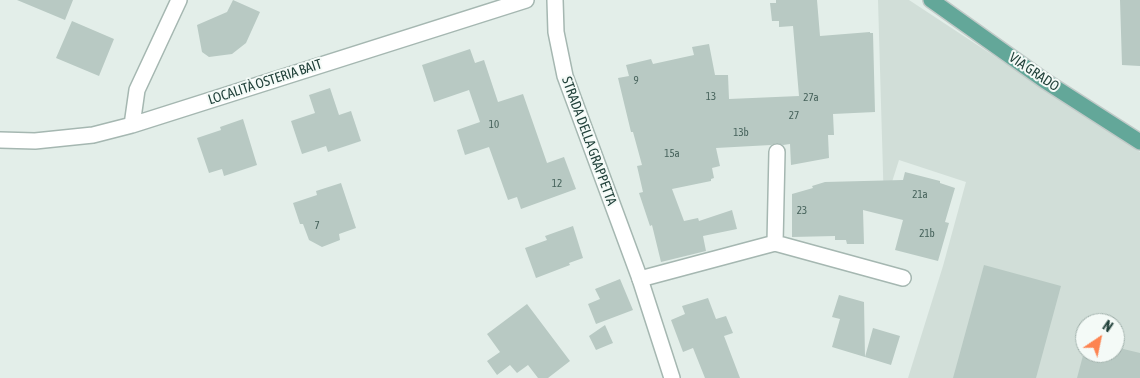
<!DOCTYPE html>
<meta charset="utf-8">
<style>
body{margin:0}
#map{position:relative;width:1140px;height:378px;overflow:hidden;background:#e3eee9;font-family:"Asap Condensed",sans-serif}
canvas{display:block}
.north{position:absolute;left:1075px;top:313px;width:50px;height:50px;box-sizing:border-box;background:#f4faf7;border:1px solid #a0b0ab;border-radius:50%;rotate:34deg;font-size:14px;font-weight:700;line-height:20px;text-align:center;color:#21413a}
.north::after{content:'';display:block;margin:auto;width:18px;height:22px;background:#fd8451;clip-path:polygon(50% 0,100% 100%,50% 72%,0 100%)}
</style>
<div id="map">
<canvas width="1140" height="378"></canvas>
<div class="north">N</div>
</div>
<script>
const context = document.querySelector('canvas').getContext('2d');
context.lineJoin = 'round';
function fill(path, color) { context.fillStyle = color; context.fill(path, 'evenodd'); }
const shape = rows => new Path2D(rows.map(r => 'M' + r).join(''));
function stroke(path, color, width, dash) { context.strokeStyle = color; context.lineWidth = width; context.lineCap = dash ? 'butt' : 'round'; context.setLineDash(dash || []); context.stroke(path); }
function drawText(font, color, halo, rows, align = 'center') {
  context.font = font + ' "Asap Condensed",sans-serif'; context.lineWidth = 4; context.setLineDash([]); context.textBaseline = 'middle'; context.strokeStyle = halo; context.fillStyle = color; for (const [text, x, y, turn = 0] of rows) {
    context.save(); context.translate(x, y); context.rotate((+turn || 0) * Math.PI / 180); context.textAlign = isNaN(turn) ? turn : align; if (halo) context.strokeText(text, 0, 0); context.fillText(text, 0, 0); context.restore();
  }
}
fill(shape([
 [878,0,909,0,1140,152,1140,378,908,378,943,266,966,182,899,160,884,207],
 [1085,323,1115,323,1115,353,1085,353]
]), '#d1ded8');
fill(shape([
 [17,0,73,0,65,20],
 [233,0,260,12,246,43,232,54,209,57,202,52,197,25,227,12],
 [776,0,817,0,820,36,870,32,870,33,873,33,875,112,833,114,834,135,828,135,829,158,791,165,790,144,783,145,777,143,771,145,716,148,720,166,712,168,714,178,711,179,711,181,672,189,684,221,698,218,699,221,732,210,737,229,703,236,706,251,661,262,652,225,650,226,639,193,643,192,637,166,642,165,633,132,631,132,618,78,629,76,626,65,651,59,653,64,694,55,692,47,709,44,715,75,728,75,729,99,799,96,793,26,779,27,779,21,772,21,770,3,776,3],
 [1120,0,1140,0,1140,66,1122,65],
 [72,21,114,39,99,76,56,58],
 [470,49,475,63,484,60,498,102,523,94,547,163,564,157,576,189,521,209,517,197,508,200,489,147,465,155,457,130,480,122,469,90,434,102,422,65],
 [330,88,339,115,351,111,361,141,328,152,326,146,302,154,291,121,315,113,309,95],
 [243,119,257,165,224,176,222,169,209,173,197,138,221,130,220,127],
 [905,172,940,181,940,183,955,188,945,222,949,223,938,261,895,250,903,220,863,210,864,244,847,244,846,240,835,240,835,236,792,237,792,194,813,188,812,186,825,182,903,180],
 [341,183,356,228,339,234,340,240,322,247,309,240,303,224,300,224,293,203,317,195,316,191],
 [573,226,583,258,569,263,570,265,536,278,525,248,547,240,545,236],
 [984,265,1061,286,1036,378,953,378],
 [620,279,633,310,596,324,588,304,600,299,595,289],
 [839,295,864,302,865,357,832,347,840,319,832,317],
 [708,298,716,319,726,316,733,333,724,336,740,378,705,378,693,348,683,352,671,320,685,314,682,306],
 [527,304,570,361,548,378,538,378,528,365,517,373,510,365,497,375,487,361,500,352,487,334],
 [605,325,613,343,596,350,589,336],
 [873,328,900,336,891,365,865,357],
 [1115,347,1140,353,1140,378,1077,378,1085,348,1085,353,1115,353]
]), '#b8c9c3');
const minor = shape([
 [132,125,137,90,179,0],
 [0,140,35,141,93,135,132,125,526,0],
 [775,243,777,152],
 [640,279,775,243,903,278]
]);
const tertiary = shape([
 [555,0,556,32,565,76,640,279,672,378]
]);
const primary = shape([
 [931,0,1045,81,1140,142]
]);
stroke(minor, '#a5b7b1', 18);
stroke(tertiary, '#a5b7b1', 18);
stroke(primary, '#c1cac8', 18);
stroke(minor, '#fff', 15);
stroke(tertiary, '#fff', 15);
stroke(primary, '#63a799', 15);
drawText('11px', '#47635c', null, [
 ["9",636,81],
 ["13",711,97],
 ["27a",811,98],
 ["27",794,116],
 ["10",494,125],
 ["13b",741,133],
 ["15a",672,154],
 ["12",557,184],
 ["21a",920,195],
 ["23",802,211],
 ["7",317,226],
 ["21b",927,234]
]);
drawText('14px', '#21413a', '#f4faf7', [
 ["VIA GRADO",1034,72,34],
 ["LOCALITÀ OSTERIA BAIT",265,82,-18],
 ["STRADA DELLA GRAPPETTA",589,141,70]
]);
</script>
